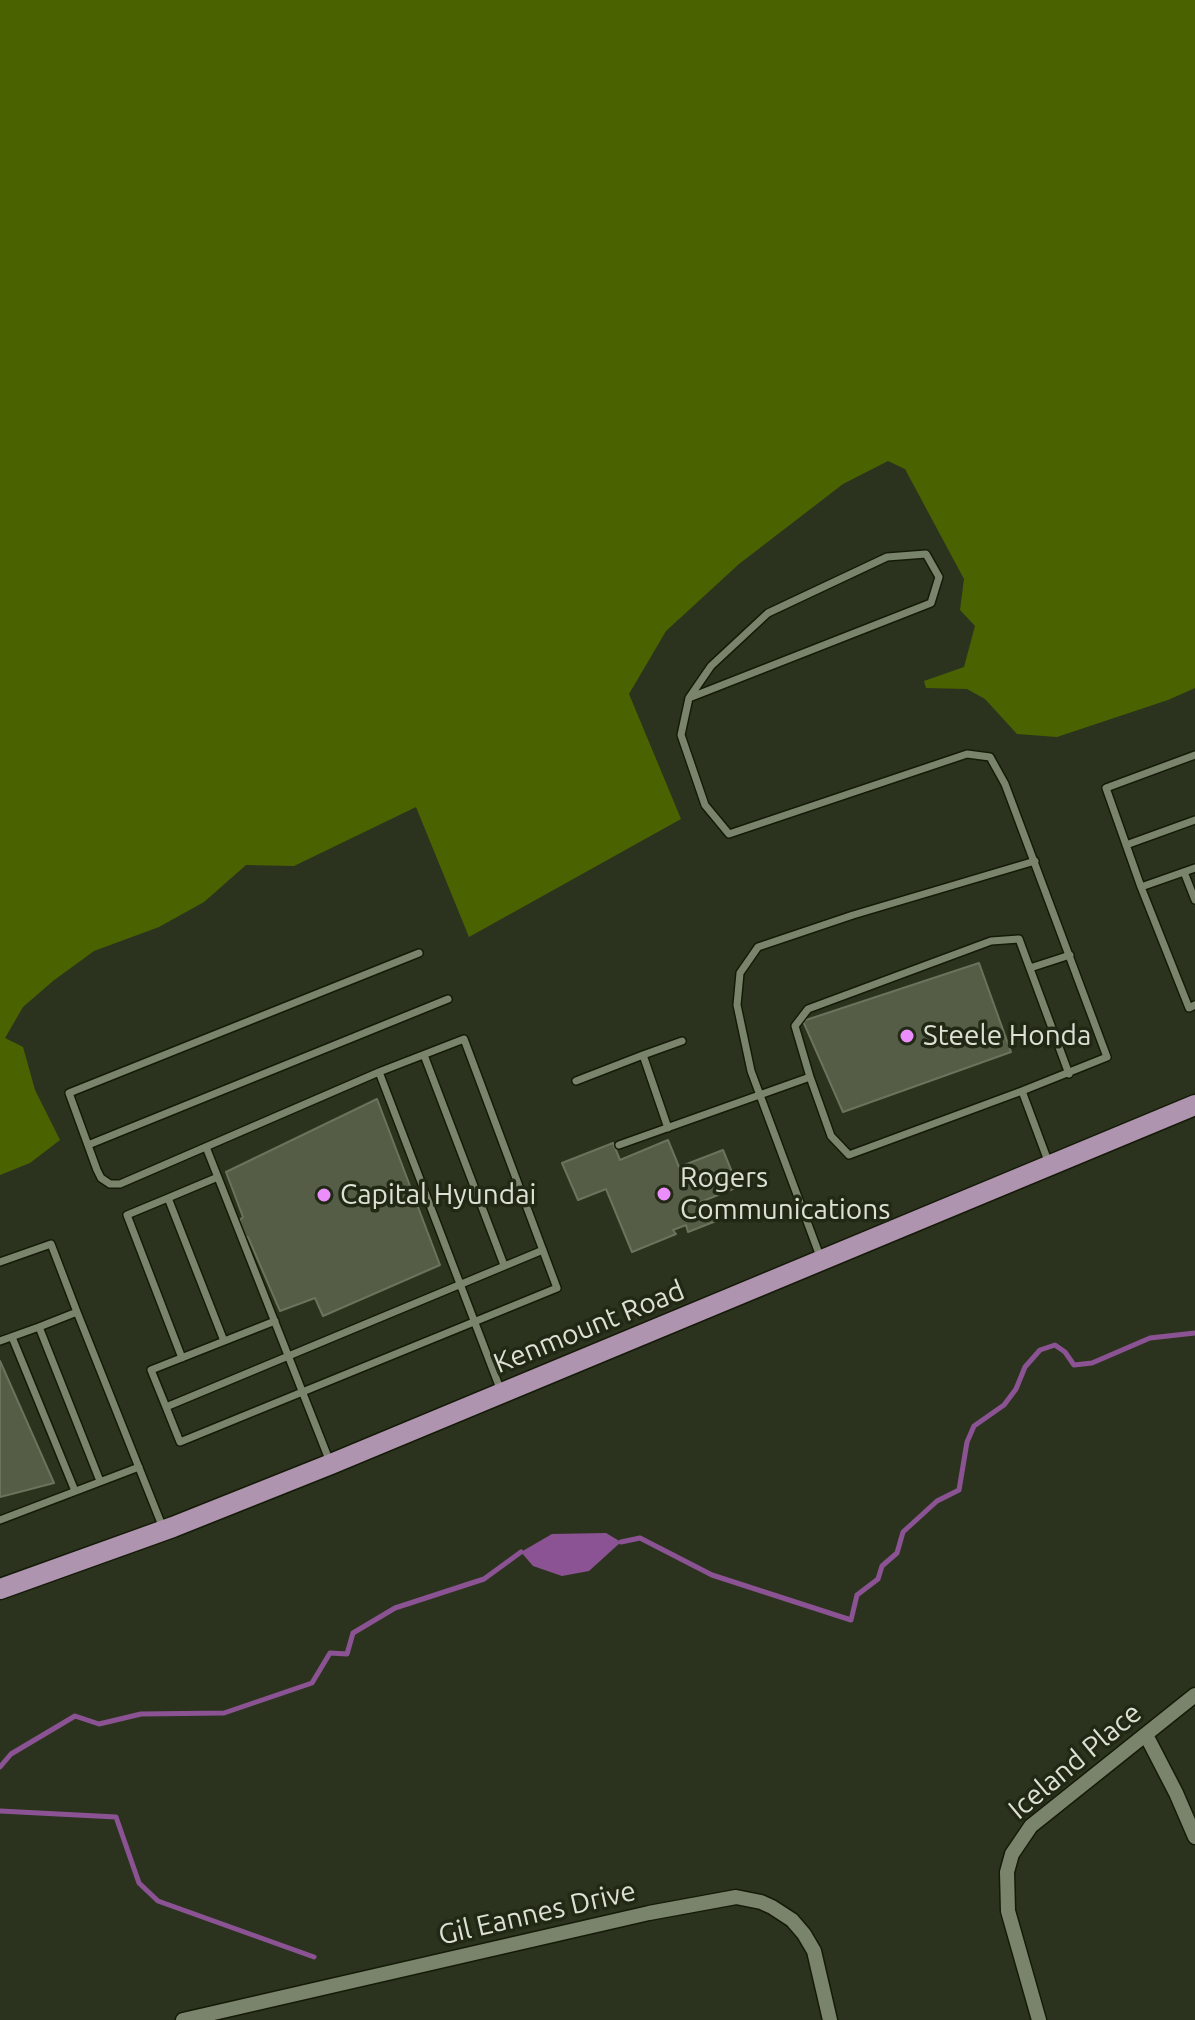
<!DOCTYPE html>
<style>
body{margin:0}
canvas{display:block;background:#2b331e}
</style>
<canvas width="1195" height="2020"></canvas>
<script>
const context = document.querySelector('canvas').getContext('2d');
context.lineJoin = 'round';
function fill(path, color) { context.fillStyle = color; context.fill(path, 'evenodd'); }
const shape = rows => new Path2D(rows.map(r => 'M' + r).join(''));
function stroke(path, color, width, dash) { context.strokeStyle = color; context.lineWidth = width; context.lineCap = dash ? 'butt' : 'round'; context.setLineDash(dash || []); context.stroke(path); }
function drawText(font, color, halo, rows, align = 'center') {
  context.font = font + ' Ubuntu,sans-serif'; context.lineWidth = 7; context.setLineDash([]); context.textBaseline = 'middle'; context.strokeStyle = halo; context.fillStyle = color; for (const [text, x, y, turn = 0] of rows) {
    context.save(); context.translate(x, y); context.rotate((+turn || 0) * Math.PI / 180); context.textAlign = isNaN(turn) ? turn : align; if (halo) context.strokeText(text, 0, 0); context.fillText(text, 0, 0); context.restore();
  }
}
fill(shape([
 [0,0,1195,0,1195,688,1168,700,1057,737,1017,734,985,699,967,689,926,688,924,681,964,667,975,626,960,610,964,579,905,469,888,461,843,484,739,564,666,631,629,694,681,819,469,937,416,807,294,866,246,865,204,902,159,927,94,951,53,981,23,1007,5,1038,23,1047,35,1090,60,1140,30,1163,0,1175]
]), '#4a6300');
fill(shape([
 [606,1533,621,1542,589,1571,562,1576,533,1566,521,1552,552,1534]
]), '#8b5394');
stroke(shape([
 [621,1542,640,1538,712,1575,851,1620,857,1595,878,1579,882,1566,897,1553,903,1532,937,1501,959,1490,967,1442,974,1426,1004,1405,1016,1389,1025,1367,1040,1350,1055,1345,1065,1352,1074,1365,1092,1363,1150,1338,1195,1333],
 [0,1767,11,1754,75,1716,99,1724,141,1714,224,1713,312,1683,330,1653,347,1654,353,1633,395,1608,484,1579,521,1552],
 [0,1811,116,1817,139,1883,158,1901,314,1957]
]), '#8b5394', 5);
const building = shape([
 [979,963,1011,1052,843,1112,803,1021,979,963],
 [377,1099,440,1265,323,1316,315,1298,280,1311,248,1237,242,1238,238,1222,243,1217,226,1172,377,1099],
 [668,1140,679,1167,723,1150,738,1187,698,1203,703,1217,713,1213,716,1221,688,1232,686,1225,673,1230,676,1234,632,1252,606,1189,578,1200,562,1163,613,1143,620,1160,668,1140],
 [0,1361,54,1483,0,1497,0,1361]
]);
fill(building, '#555d47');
stroke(building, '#6a735c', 2);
const lane = shape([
 [689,698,711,666,768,613,887,557,926,554,939,577,931,603,689,698,681,735,705,805,729,834,967,754,990,757,1005,784,1107,1057,1022,1091,1048,1161],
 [1126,845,1195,820],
 [1195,868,1141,887,1189,1008,1195,1005],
 [1184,872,1195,900],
 [1141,887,1106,788,1195,755],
 [419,953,69,1093,97,1170,101,1178,110,1184,120,1184,379,1072,464,1039,557,1288,180,1442,166,1407,543,1250],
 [1030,968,1070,955],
 [424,1055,504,1265],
 [379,1072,501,1391],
 [810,1077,831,1136,849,1155,1022,1091],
 [576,1081,643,1055],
 [668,1128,643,1055,682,1041],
 [88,1145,448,999],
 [619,1145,810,1077,795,1026,808,1009,991,941,1019,939,1069,1074],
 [206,1147,330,1462],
 [218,1177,168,1198,224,1341],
 [168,1198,127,1215,182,1358],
 [821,1259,751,1071,737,1005,740,973,758,947,853,915,1035,861],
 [0,1262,51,1244,77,1312],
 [12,1337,75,1491],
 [0,1341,39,1327],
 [166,1407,151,1370,275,1321],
 [100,1481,39,1327,77,1312,163,1528],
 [0,1520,139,1467]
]);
const street = shape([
 [1146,1735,1176,1793,1195,1837],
 [183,2020,649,1913,736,1897,761,1902,772,1907,792,1920,804,1934,814,1951,830,2020],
 [1039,2020,1008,1911,1007,1872,1012,1854,1031,1826,1195,1695]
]);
const primary = shape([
 [0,1589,173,1527,331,1464,1195,1105]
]);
stroke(lane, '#141a07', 10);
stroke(street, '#141a07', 17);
stroke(primary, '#141a07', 23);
stroke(lane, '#7a846c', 7);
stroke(street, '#7a846c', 14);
stroke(primary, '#ae94ae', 20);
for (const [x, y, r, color] of [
 [907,1036,8,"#eb8dfb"],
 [664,1194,8,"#eb8dfb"],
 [324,1195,8,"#eb8dfb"]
]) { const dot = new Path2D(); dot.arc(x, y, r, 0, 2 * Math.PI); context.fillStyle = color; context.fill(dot); stroke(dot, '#212915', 3); }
drawText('28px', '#dce1d4', '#212915', [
 ["Steele Honda",923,1036],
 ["Rogers",680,1178],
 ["Communications",680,1210],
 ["Capital Hyundai",340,1195]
], 'left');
drawText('28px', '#dce1d4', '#212915', [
 ["Kenmount Road",589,1327,-22],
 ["Iceland Place",1075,1761,-40],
 ["Gil Eannes Drive",537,1913,-13]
]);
</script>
